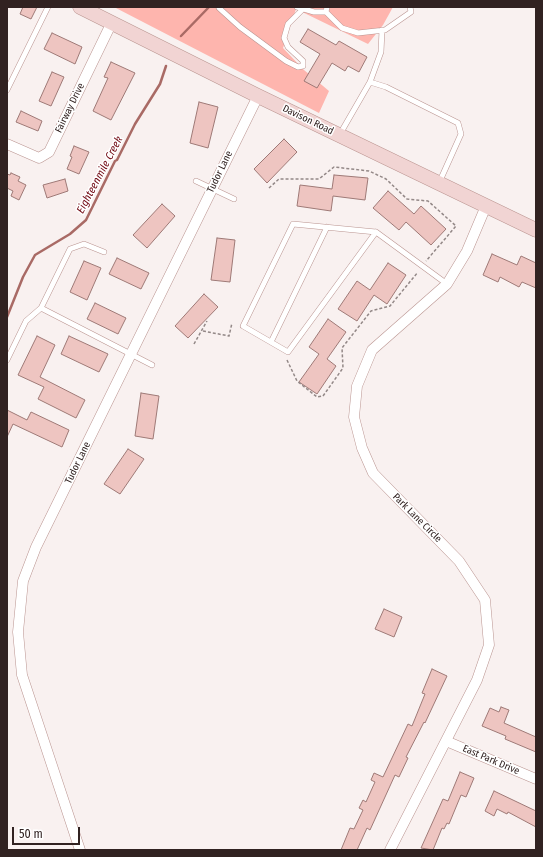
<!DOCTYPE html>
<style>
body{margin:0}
#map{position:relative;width:543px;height:857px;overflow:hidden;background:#f9f1f0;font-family:"Fira Sans Condensed",sans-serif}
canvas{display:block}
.frame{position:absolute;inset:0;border:8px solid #312221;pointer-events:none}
.scale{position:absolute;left:12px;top:827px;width:68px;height:18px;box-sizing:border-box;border:2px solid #312221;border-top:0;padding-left:5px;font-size:12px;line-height:14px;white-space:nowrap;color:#312221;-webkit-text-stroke:3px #fff;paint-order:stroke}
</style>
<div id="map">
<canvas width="543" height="857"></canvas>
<div class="frame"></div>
<div class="scale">50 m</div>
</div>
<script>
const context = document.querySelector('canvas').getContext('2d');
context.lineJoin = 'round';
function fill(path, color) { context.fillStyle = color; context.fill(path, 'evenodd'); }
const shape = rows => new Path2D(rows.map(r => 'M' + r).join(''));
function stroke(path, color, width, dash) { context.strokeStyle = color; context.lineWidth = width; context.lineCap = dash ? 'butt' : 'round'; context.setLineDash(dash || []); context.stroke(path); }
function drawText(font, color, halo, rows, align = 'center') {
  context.font = font + ' "Fira Sans Condensed",sans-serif'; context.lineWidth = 3; context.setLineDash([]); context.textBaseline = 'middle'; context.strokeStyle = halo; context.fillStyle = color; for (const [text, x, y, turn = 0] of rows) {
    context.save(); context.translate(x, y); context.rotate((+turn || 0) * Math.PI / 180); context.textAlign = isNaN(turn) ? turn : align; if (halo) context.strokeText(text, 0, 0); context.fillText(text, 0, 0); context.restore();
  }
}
fill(shape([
 [114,7,393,7,383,25,368,44,296,9,283,48,304,70,329,91,319,113]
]), '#feb5ae');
stroke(shape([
 [181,36,209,7],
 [7,317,23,277,35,255,70,234,86,220,115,161,117,160,135,124,160,84,166,66]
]), '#a96a65', 2.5);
const building = shape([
 [23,7,37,7,31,19,20,14,23,7],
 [308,29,336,45,339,41,367,57,359,72,348,66,345,71,332,63,317,88,304,81,320,54,300,42,308,29],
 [52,33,82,47,75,64,44,49,52,33],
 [111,62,135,73,111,120,93,111,108,78,104,77,111,62],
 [52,72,64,77,51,106,39,101,52,72],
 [199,102,218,107,208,148,190,143,199,102],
 [21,111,42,121,38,131,16,122,21,111],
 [284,139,297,152,267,183,254,169,284,139],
 [74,146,89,152,79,174,67,169,72,157,70,156,74,146],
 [11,173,20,177,18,181,26,185,19,200,11,196,13,191,7,188,7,174,10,175,11,173],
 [334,175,368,178,365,200,333,196,331,211,297,206,300,185,332,189,334,175],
 [65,179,68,191,47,198,43,185,65,179],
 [388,191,414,214,421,206,446,229,431,245,406,222,399,230,373,208,388,191],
 [162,204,175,216,147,248,133,235,162,204],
 [217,238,235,240,230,282,211,280,217,238],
 [492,254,517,265,521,256,536,263,536,288,522,282,519,287,500,277,498,282,483,275,492,254],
 [117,258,149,273,141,289,109,274,117,258],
 [84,261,101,268,87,300,70,292,84,261],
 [388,263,406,275,387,304,374,295,357,321,338,309,357,281,370,290,388,263],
 [204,294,218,307,188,338,175,326,204,294],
 [95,303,126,318,118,334,87,319,95,303],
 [328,319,346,332,327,359,336,366,317,394,299,382,319,354,309,347,328,319],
 [37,336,55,345,40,377,85,400,76,418,38,399,44,387,18,375,37,336],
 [69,336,108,354,99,372,61,354,69,336],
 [141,393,159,396,153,439,135,436,141,393],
 [7,410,27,420,31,412,69,430,62,447,13,424,7,437,7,410],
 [128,449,144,459,120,494,104,484,128,449],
 [384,609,402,617,394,637,375,629,384,609],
 [432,669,447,676,425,723,424,722,406,757,408,758,399,777,395,775,370,830,367,828,357,850,341,850,350,828,354,829,363,810,359,808,363,800,366,802,375,782,371,780,374,773,383,777,408,724,412,726,425,694,422,693,432,669],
 [501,707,509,710,504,723,536,737,536,752,505,739,506,736,482,726,490,708,499,712,501,707],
 [460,772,474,778,466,797,461,795,449,824,447,823,444,829,442,828,433,850,421,848,443,799,448,801,460,772],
 [494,791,536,811,536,827,508,812,507,814,497,809,494,816,485,811,494,791]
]);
fill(building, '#eec5c1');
stroke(building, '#9e7976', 1);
const lane = shape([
 [297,7,314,12,326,12,327,7],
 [219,8,240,27,286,61,298,67,303,66,303,61,288,47,284,38,288,24,303,9],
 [326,12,342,28,358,33,385,30,411,12,410,7],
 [370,82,381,52,382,30],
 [7,90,48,7],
 [340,134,370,82,386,87,458,123,461,134,439,183],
 [196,181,234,199],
 [376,232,288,352,243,326,293,224,376,232,447,284],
 [41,308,70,249,84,244,104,252],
 [271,342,327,227],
 [7,360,26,321,41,308,152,365]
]);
const street = shape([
 [7,144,39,158,49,152,112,22],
 [446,741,536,779],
 [80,850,22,675,18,632,23,581,36,547,258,96],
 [390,850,477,680,489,645,485,600,459,561,373,473,362,448,354,417,357,386,372,350,447,284,467,251,486,206]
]);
const secondary = shape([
 [80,7,258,96,536,230]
]);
stroke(lane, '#ba9490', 6);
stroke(street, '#ba9490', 11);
stroke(secondary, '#ba9490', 15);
stroke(shape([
 [269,188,279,179,319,179,334,167,369,171,386,179,407,199,428,201,456,226,426,261],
 [203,331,229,336,232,323],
 [194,344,207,321],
 [287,360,297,381,317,397,323,396,343,368,342,348,371,311,390,306,418,272]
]), '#938887', 1.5, [3, 2]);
stroke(lane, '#fff', 5);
stroke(street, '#fff', 10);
stroke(secondary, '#f1d4d3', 14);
drawText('10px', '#312221', '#fff', [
 ["Fairway Drive",70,108,-64],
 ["Davison Road",308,120,26],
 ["Tudor Lane",220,172,-64],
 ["Tudor Lane",78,463,-64],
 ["Park Lane Circle",417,518,45],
 ["East Park Drive",491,760,23]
]);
drawText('italic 11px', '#6f050f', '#fff', [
 ["Eighteenmile Creek",100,175,-62]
]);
</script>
